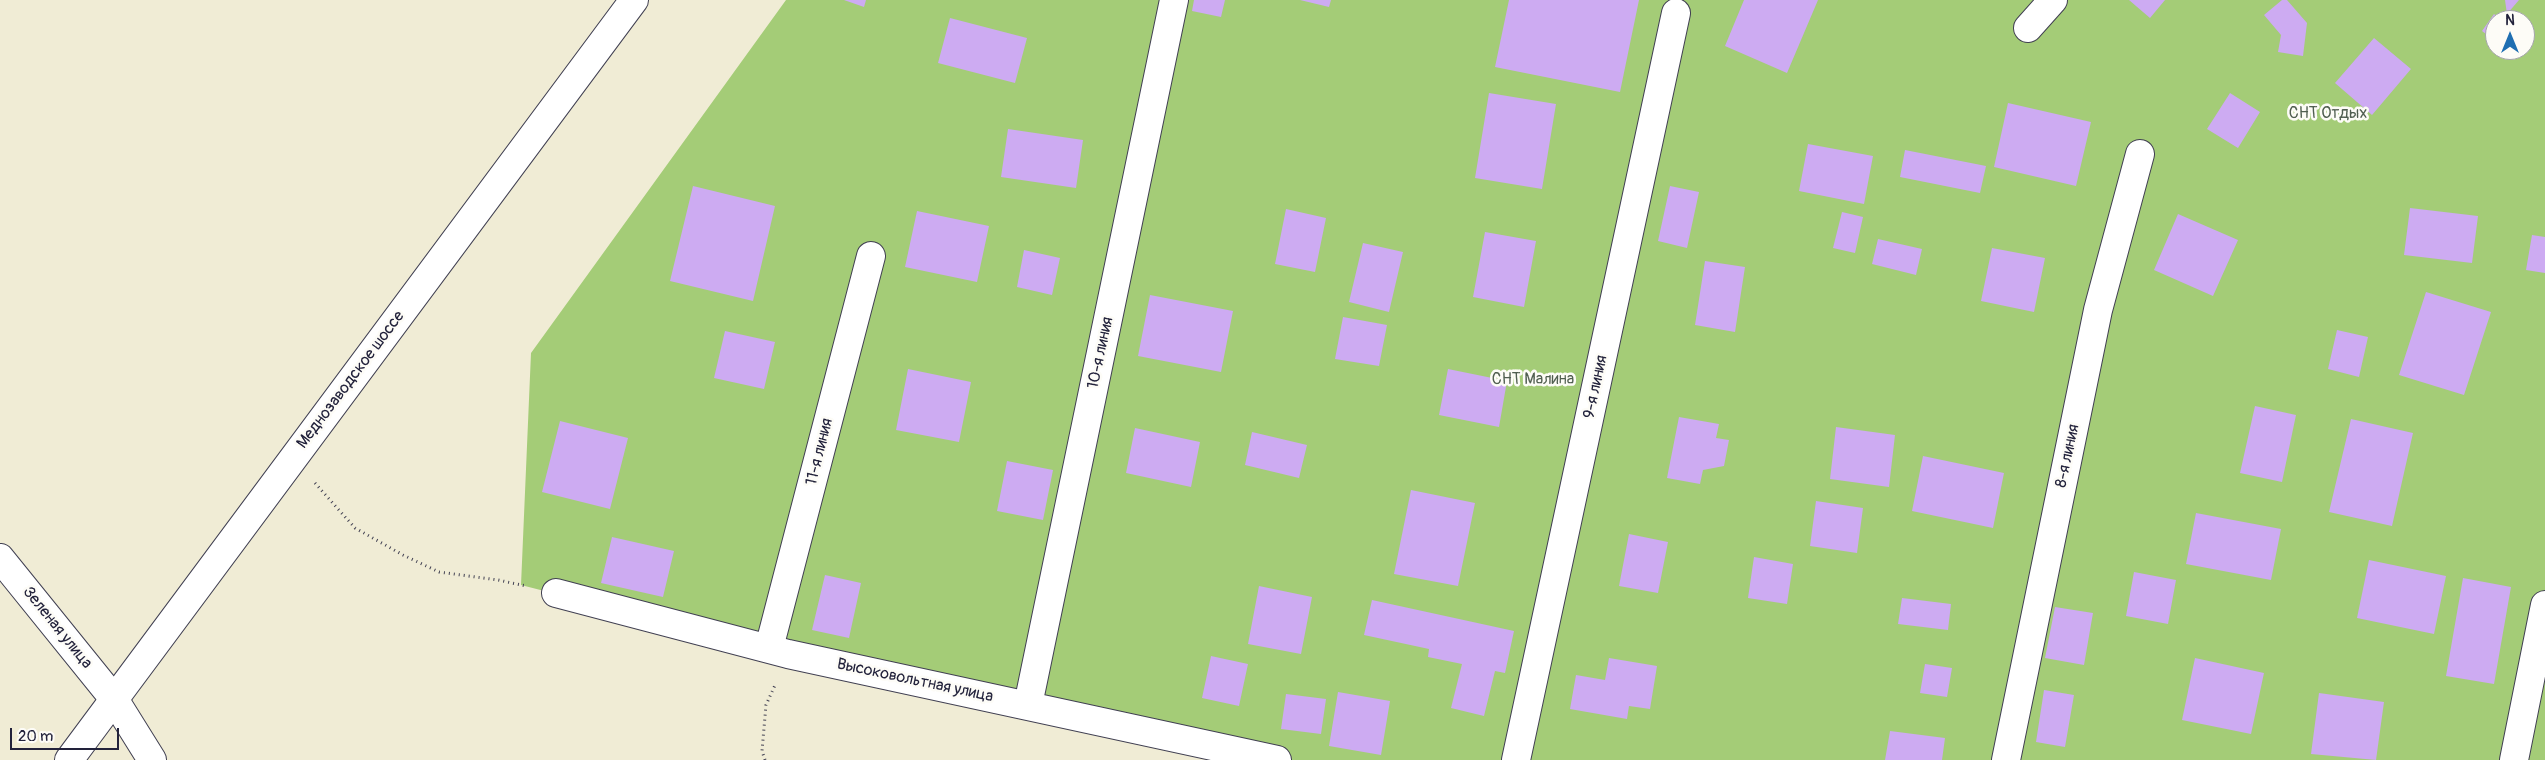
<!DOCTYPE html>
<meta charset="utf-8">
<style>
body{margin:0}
#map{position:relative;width:2545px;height:760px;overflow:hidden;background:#f0ecd5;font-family:Pangolin,sans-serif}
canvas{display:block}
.north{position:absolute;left:2485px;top:10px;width:50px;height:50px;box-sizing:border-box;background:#fdfcf7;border:1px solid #a5a5ac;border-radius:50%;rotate:0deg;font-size:14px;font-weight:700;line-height:20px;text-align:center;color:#22223b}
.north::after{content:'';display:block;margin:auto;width:18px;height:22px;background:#1f6fb2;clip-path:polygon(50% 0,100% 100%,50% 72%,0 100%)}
.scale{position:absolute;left:10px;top:728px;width:109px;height:22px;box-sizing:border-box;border:2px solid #22223b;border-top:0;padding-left:6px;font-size:15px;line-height:18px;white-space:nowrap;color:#22223b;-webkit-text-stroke:4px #fdfcf7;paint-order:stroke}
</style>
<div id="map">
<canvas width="2545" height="760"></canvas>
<div class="north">N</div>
<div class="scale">20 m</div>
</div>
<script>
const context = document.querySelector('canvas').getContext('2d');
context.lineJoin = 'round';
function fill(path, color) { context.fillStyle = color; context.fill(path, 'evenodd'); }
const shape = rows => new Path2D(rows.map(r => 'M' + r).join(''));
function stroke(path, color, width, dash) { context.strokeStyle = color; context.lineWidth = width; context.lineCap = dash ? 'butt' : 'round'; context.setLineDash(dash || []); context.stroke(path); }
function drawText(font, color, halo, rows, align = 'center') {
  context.font = font + ' Pangolin,sans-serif'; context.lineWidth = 5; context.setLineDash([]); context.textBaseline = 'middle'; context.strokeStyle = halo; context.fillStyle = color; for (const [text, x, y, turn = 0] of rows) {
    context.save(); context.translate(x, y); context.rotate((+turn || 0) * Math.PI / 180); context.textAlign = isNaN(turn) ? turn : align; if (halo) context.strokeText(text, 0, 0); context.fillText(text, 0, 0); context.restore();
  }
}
fill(shape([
 [786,0,2545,0,2545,760,1274,760,731,639,521,585,531,353],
 [2495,20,2525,20,2525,50,2495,50]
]), '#a4cc77');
fill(shape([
 [844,0,866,0,864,7],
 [1194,0,1225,0,1221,17,1192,11],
 [1300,0,1331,0,1329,7],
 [1509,0,1639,0,1620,92,1495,67],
 [1744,0,1818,0,1787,73,1725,46],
 [2129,0,2165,0,2150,18],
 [2282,0,2287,0,2307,23,2303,56,2278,52,2281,35,2264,15],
 [2505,0,2519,0,2507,14],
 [2494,14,2501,20,2495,20,2495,41,2482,31],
 [950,18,1027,38,1015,83,938,63],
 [2374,38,2411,69,2372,115,2335,83],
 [1489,93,1556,104,1542,189,1475,178],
 [2230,93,2260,112,2238,148,2207,129],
 [2008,103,2091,122,2076,186,1994,167],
 [1008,129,1083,140,1076,188,1001,177],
 [1808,144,1873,156,1864,204,1799,191],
 [1905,150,1986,166,1980,193,1900,177],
 [693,186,775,206,753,301,670,281],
 [1670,186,1699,192,1687,248,1658,241],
 [2410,208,2478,216,2472,263,2404,255],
 [1286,209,1326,218,1315,272,1275,264],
 [917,211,989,226,977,282,905,267],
 [1842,212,1863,217,1855,253,1833,248],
 [2178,214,2238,240,2213,296,2154,270],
 [1485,232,1536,241,1524,307,1473,297],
 [2532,235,2545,237,2545,273,2526,270],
 [1878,239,1922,249,1916,275,1872,264],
 [1363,243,1403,252,1389,312,1349,302],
 [1992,248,2045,258,2034,312,1981,301],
 [1024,250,1060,258,1052,295,1017,287],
 [1705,261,1745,267,1735,332,1695,325],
 [2426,292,2491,312,2464,395,2399,375],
 [1150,295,1233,311,1221,372,1138,356],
 [1343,317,1387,325,1379,366,1335,359],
 [2337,330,2368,337,2359,377,2328,369],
 [725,331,775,342,764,389,714,378],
 [908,369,971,382,959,442,896,430],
 [1448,369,1507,381,1499,427,1439,415],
 [2255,406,2296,415,2282,482,2240,473],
 [1679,417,1719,424,1716,438,1729,440,1724,466,1703,470,1700,484,1667,478],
 [2351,419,2413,433,2392,526,2329,512],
 [560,421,628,438,610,509,542,492],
 [1836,427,1895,435,1889,487,1830,479],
 [1135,428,1200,442,1191,487,1126,473],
 [1252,432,1307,445,1299,478,1245,465],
 [1923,456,2004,473,1993,528,1912,511],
 [1007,461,1053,470,1043,520,997,511],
 [1411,490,1475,503,1458,586,1394,574],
 [1816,501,1863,508,1857,553,1810,546],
 [2196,513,2281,529,2271,580,2186,564],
 [1629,534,1668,542,1658,593,1619,586],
 [612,537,674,551,663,597,601,583],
 [1754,557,1793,564,1787,604,1748,598],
 [2369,560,2446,576,2434,634,2357,618],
 [2134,572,2176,580,2168,624,2126,616],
 [825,575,861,583,849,638,812,630],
 [2463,578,2511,587,2494,684,2446,676],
 [1259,586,1312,597,1301,654,1248,644],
 [1902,598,1951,604,1948,630,1898,624],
 [1372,600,1514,631,1505,673,1495,671,1484,716,1451,708,1462,664,1428,657,1429,649,1364,635],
 [2055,607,2093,613,2084,665,2045,658],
 [1211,656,1248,664,1239,706,1202,698],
 [1609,658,1657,666,1650,709,1629,706,1627,719,1570,709,1576,675,1605,680],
 [2195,658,2264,673,2251,734,2182,720],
 [1925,664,1952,668,1947,697,1920,693],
 [2044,690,2074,695,2065,747,2036,742],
 [1338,692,1390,701,1381,755,1329,746],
 [2319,693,2384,702,2376,760,2311,754],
 [1286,694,1326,699,1321,734,1281,729],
 [1890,731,1945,738,1942,760,1885,760]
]), '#cdabf2');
const street = shape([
 [2028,28,2053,0],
 [0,558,114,699,152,760],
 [556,593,788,654,1277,760],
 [769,648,871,256],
 [1028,705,1174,0],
 [1516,760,1676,13],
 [2006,760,2098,310,2140,154],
 [2514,760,2545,605]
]);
const secondary = shape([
 [69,760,634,0]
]);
stroke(street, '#414052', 30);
stroke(secondary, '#414052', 30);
stroke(shape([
 [315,483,355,528,403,555,439,572,498,580,526,586],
 [765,760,762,751,766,705,776,683]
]), '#414052', 3, [1, 4]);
stroke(street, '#fff', 28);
stroke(secondary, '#fff', 28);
drawText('16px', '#505e50', '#fdfcf7', [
 ["СНТ Отдых",2328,114],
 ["СНТ Малина",1533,380]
]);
drawText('16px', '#22223b', '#fdfcf7', [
 ["10-я линия",1101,353,-78],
 ["Меднозаводское шоссе",351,380,-53],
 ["9-я линия",1596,387,-78],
 ["11-я линия",820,452,-76],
 ["8-я линия",2068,456,-78],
 ["Зеленая улица",57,628,51],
 ["Высоковольтная улица",915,681,12]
]);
</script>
